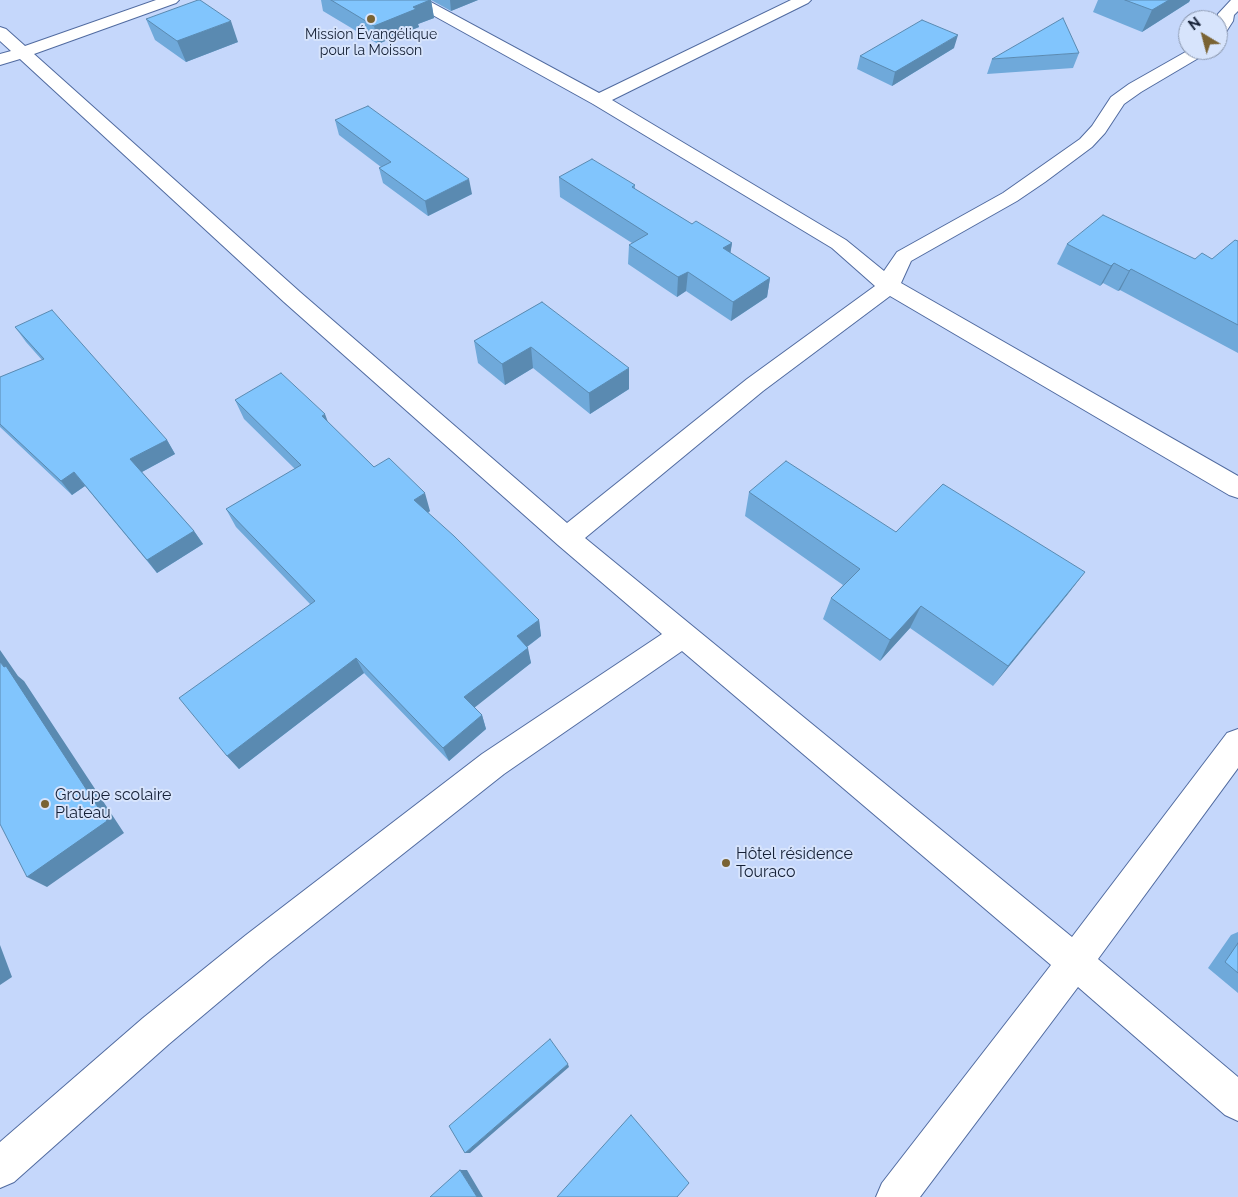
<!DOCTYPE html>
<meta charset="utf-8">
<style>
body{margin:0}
#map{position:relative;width:1238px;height:1197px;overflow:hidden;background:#c5d7fb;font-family:Raleway,sans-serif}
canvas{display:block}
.north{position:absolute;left:1178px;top:10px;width:50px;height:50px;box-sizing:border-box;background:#d7e4fc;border:1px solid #8996ad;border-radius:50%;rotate:323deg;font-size:14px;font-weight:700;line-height:20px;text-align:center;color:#152036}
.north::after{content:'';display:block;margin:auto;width:18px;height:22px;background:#7a6333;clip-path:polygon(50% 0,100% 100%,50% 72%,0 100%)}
</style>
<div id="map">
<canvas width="1238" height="1197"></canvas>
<div class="north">N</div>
</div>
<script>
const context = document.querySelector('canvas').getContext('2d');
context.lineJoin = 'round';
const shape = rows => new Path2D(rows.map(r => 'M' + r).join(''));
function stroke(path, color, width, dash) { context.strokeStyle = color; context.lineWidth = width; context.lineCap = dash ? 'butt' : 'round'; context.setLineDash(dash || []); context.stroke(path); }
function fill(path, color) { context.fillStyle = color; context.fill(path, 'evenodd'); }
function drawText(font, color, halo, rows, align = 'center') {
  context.font = font + ' Raleway,sans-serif'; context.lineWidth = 4; context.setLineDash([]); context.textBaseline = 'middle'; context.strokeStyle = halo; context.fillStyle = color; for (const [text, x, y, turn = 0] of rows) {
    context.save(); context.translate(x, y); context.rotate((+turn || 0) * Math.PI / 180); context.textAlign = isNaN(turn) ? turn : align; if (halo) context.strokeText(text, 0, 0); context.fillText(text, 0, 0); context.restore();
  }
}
const street = shape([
 [156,0,179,0,176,3,34,54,300,292,567,523,747,379,875,286,832,248,593,104,411,3,408,0,427,0,599,93,791,0,811,0,808,3,612,100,846,240,884,271,897,252,1003,193,1080,139,1092,126,1111,97,1129,84,1189,50,1209,50,1207,53,1141,92,1124,104,1105,133,1092,147,1045,182,1017,201,911,261,901,283,1238,476,1238,498,1229,495,890,296,763,391,585,538,1072,937,1227,733,1238,729,1238,768,1098,959,1238,1077,1238,1121,1225,1115,1078,987,920,1197,876,1197,882,1183,1051,965,682,651,504,774,270,959,169,1044,14,1182,0,1188,0,1142,143,1018,246,935,482,754,662,634,558,545,284,302,20,59,0,65,0,54,11,51,0,41,0,27,6,29,25,46,156,0],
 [1231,0,1238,0,1238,11,1234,15,1233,21,1224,35,1218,37,1218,14,1231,0]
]);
stroke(street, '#516ba0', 2);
fill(street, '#fff');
fill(shape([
 [321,0,478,0,451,11,431,0,434,18,418,24,419,27,378,44,323,11],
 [1098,0,1190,0,1189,2,1142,32,1093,12],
 [146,19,238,42,186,62,155,40],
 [954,48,892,86,857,69,860,56],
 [1079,53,1073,68,987,74,992,59],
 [335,120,472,194,428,216,383,183,379,168,381,167,339,135],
 [559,177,635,185,635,189,692,224,732,243,730,253,770,278,767,297,731,321,686,291,677,297,628,264,629,245,632,243,560,197],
 [1238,241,1238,353,1120,290,1118,291,1103,283,1100,286,1057,264,1067,244,1195,259,1212,259],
 [542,302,629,389,590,414,533,368,505,385,478,363,474,341],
 [15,327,167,440,175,454,142,472,194,531,203,544,157,573,85,486,72,495,0,427,0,377,42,360,26,342],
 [235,400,328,422,374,467,430,511,428,513,539,620,541,636,527,647,531,663,474,707,482,715,486,729,449,761,364,673,239,769,227,756,310,604,236,527,226,509,295,469,244,419],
 [749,492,896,532,1085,572,993,686,910,628,880,661,823,619,831,598,843,585,745,516],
 [1238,932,1238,993,1208,968,1231,935]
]), '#6fa9da');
fill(shape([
 [430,0,431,0,434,18,418,24,419,27,378,44,374,26,413,7],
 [450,0,478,0,451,11],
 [1169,0,1190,0,1189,2,1142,32,1152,10],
 [231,21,238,42,186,62,177,41],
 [958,35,954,48,892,86,895,72],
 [469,179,472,194,428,216,425,201],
 [732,243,729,262,723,248],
 [1114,263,1103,283,1100,286,1111,266],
 [1131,269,1120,290,1118,291,1129,271],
 [688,272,686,291,677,297,678,277],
 [770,278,767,297,731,321,733,302],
 [531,347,533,368,505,385,502,364],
 [629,368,629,389,590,414,589,393],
 [325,414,332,433,322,416],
 [167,440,175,454,140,473,130,459],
 [74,472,85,486,72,495,61,481],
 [425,493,430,511,419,518,414,500],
 [194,531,203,544,157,573,147,560],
 [1085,572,1068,594,993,686,1008,666],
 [921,606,910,628,880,661,890,640],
 [539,620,541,636,520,652,517,636],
 [528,648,531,663,469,712,464,697],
 [0,650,18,676,24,681,124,833,47,887,27,877,4,667,0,662],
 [356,658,364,673,239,769,227,756],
 [482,715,486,729,449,761,443,748],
 [0,945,12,977,0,985],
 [568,1064,569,1067,470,1153,465,1153],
 [460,1170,467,1170,483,1197,477,1197]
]), '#5a8ab1');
const building = shape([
 [198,0,200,0,231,21,177,41,146,19,198,0],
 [331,0,430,0,413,7,416,9,374,26,331,0],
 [1125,0,1169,0,1152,10,1125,0],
 [1063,18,1079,53,992,59,1063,18],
 [922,20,958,35,895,72,860,56,922,20],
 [368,106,469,179,425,201,379,168,391,162,335,120,368,106],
 [592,159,635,185,632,187,692,224,696,221,732,243,723,248,770,278,733,302,688,272,678,277,629,245,648,234,559,177,592,159],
 [1103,215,1195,259,1202,253,1212,259,1235,240,1238,241,1238,325,1131,269,1129,271,1114,263,1111,266,1067,244,1103,215],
 [542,302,629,368,589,393,531,347,502,364,474,341,542,302],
 [52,310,167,440,130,459,194,531,147,560,74,472,61,481,0,424,0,377,44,359,15,327,52,310],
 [281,373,325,414,322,416,374,467,389,458,425,493,414,500,454,536,539,620,517,636,528,648,464,697,482,715,443,748,356,658,227,756,179,698,315,601,226,509,301,465,235,400,281,373],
 [786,461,896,532,943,484,1085,572,1008,666,921,606,890,640,831,598,860,569,749,492,786,461],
 [0,662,4,667,6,666,107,821,27,877,0,824,0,662],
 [1238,943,1238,973,1225,962,1238,943],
 [550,1039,568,1064,465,1153,449,1126,550,1039],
 [631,1115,689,1183,677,1197,557,1197,631,1115],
 [460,1170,477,1197,430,1197,460,1170]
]);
fill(building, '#81c5fd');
stroke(building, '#5a8ab1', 1);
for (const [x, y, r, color] of [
 [371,19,5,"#7a6333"],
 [45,804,5,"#7a6333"],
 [726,863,5,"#7a6333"]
]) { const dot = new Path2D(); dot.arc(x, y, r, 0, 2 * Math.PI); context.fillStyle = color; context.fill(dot); stroke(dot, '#d7e4fc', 2); }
drawText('14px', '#152036', '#d7e4fc', [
 ["Mission Évangélique",371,35],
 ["pour la Moisson",371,51]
]);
drawText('16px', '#152036', '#d7e4fc', [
 ["Groupe scolaire",55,795],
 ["Plateau",55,813],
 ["Hôtel résidence",736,854],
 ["Touraco",736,872]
], 'left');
</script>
